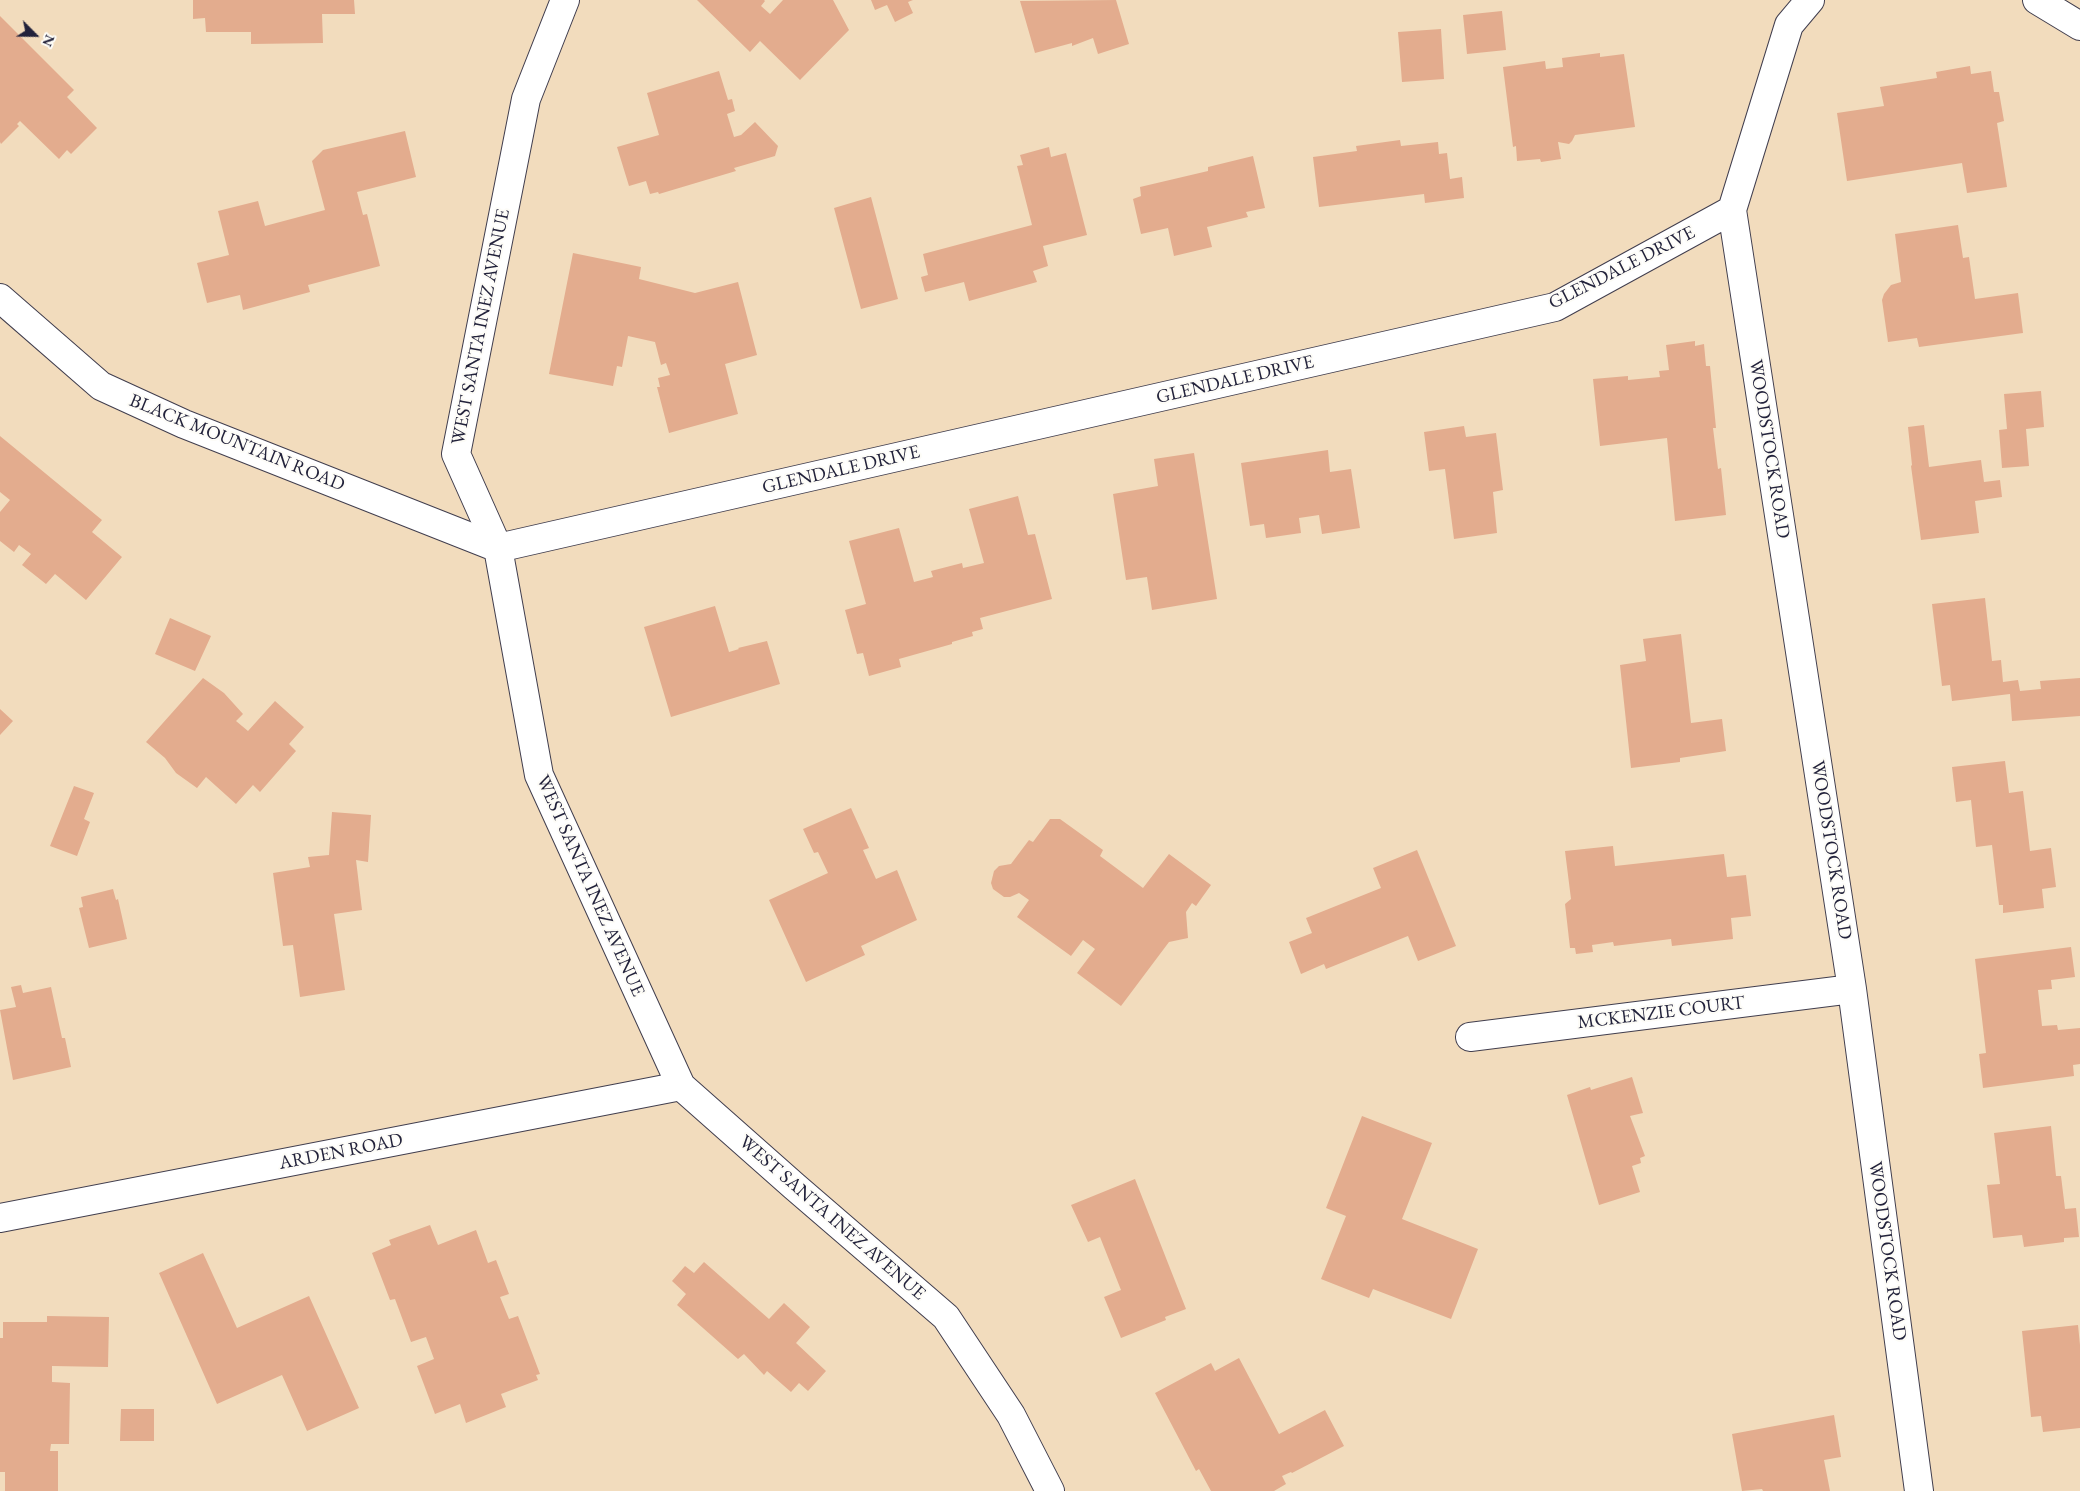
<!DOCTYPE html>
<style>
body{margin:0}
#map{position:relative;width:2080px;height:1491px;overflow:hidden;background:#f2dcbd;font-family:"EB Garamond",serif}
canvas{display:block}
.north{position:absolute;left:10px;top:10px;width:50px;height:50px;-webkit-text-stroke:4px #fdfcf7;paint-order:stroke;rotate:113deg;font-size:14px;font-weight:700;line-height:20px;text-align:center;color:#22223b}
.north::after{content:'';display:block;margin:auto;width:18px;height:22px;background:#22223b;clip-path:polygon(50% 0,100% 100%,50% 72%,0 100%)}
</style>
<div id="map">
<canvas width="2080" height="1491"></canvas>
<div class="north">N</div>
</div>
<script>
const context = document.querySelector('canvas').getContext('2d');
context.lineJoin = 'round';
function fill(path, color) { context.fillStyle = color; context.fill(path, 'evenodd'); }
const shape = rows => new Path2D(rows.map(r => 'M' + r).join(''));
function stroke(path, color, width, dash) { context.strokeStyle = color; context.lineWidth = width; context.lineCap = dash ? 'butt' : 'round'; context.setLineDash(dash || []); context.stroke(path); }
function drawText(font, color, halo, rows, align = 'center') {
  context.font = font + ' "EB Garamond",serif'; context.lineWidth = 4; context.setLineDash([]); context.textBaseline = 'middle'; context.strokeStyle = halo; context.fillStyle = color; for (const [text, x, y, turn = 0] of rows) {
    context.save(); context.translate(x, y); context.rotate((+turn || 0) * Math.PI / 180); context.textAlign = isNaN(turn) ? turn : align; if (halo) context.strokeText(text, 0, 0); context.fillText(text, 0, 0); context.restore();
  }
}
fill(shape([
 [193,0,354,0,355,14,322,14,323,43,251,44,251,32,206,32,205,18,193,19],
 [697,0,764,0,765,1,761,6,770,14,783,0,833,0,849,30,800,80,760,41,750,52],
 [871,0,913,0,908,2,913,13,895,22,887,5,875,10],
 [1116,0,1129,44,1098,54,1093,38,1072,46,1072,43,1035,53,1020,1],
 [1502,11,1506,50,1467,54,1463,15],
 [0,16,74,90,67,97,97,128,71,154,67,150,59,159,20,121,17,124,19,126,1,144,0,142],
 [1441,29,1444,79,1402,82,1398,32],
 [1600,53,1600,57,1624,54,1635,127,1575,135,1572,141,1569,144,1558,142,1561,159,1541,162,1540,159,1517,161,1516,146,1513,147,1503,67,1545,61,1546,69,1563,67,1562,58],
 [1970,66,1971,74,1991,71,1994,92,1999,92,2004,121,1997,123,2007,187,1967,193,1962,163,1847,181,1837,113,1884,106,1880,87,1937,78,1936,72],
 [719,71,728,100,732,99,735,111,727,114,734,137,741,135,755,122,778,146,775,156,734,168,736,171,659,194,658,192,650,194,646,181,629,186,617,147,659,135,647,93],
 [405,131,416,177,357,192,363,215,367,214,380,266,308,285,310,292,243,310,240,295,207,303,197,263,229,255,218,211,258,201,265,226,325,210,312,161,323,150],
 [1400,140,1401,146,1438,142,1439,154,1447,153,1450,179,1462,177,1464,198,1425,203,1424,194,1319,207,1313,157,1357,151,1356,146],
 [1049,147,1051,157,1066,153,1087,235,1043,246,1048,266,1033,271,1037,282,969,301,964,282,925,292,921,277,928,275,923,254,1032,225,1017,166,1023,165,1020,155],
 [1253,156,1265,208,1246,212,1248,217,1207,227,1212,247,1174,256,1168,228,1141,234,1133,199,1141,196,1140,187,1208,171,1208,167],
 [871,197,898,299,861,309,834,208],
 [1958,225,1963,258,1969,257,1975,299,2018,293,2023,333,1919,347,1917,338,1888,342,1882,300,1884,294,1891,285,1901,282,1895,234],
 [573,253,641,267,639,279,695,293,738,282,757,355,725,364,738,414,669,433,657,387,660,387,658,378,670,375,666,363,661,365,655,342,628,336,622,367,617,366,613,386,549,374],
 [1695,341,1695,346,1704,344,1706,366,1710,366,1716,428,1713,428,1718,469,1721,468,1726,515,1675,521,1667,438,1600,446,1593,379,1628,376,1628,380,1660,377,1659,371,1669,370,1666,345],
 [2041,391,2044,427,2026,429,2029,466,2002,468,1999,430,2007,429,2004,394],
 [1924,425,1929,467,1981,460,1984,482,2000,480,2002,497,1975,501,1979,533,1921,540,1911,466,1912,465,1908,427],
 [1464,426,1466,437,1496,433,1503,490,1493,492,1497,533,1454,539,1445,469,1429,471,1424,432],
 [0,436,102,520,92,532,122,557,86,600,55,574,46,584,22,565,31,554,19,545,14,552,0,541,0,512,10,500,0,492],
 [1328,450,1330,472,1351,469,1360,528,1322,534,1319,515,1299,518,1301,533,1266,538,1264,524,1250,526,1241,463],
 [1194,453,1217,599,1152,610,1147,577,1126,580,1113,494,1158,486,1154,459],
 [1018,496,1028,535,1035,534,1052,599,980,618,983,629,972,632,973,636,952,642,952,644,899,659,901,667,869,676,863,653,857,654,845,610,866,604,849,541,899,528,914,582,933,577,931,571,962,563,963,568,984,563,969,509],
 [1985,598,1992,661,2001,660,2003,682,2018,680,2020,691,2041,689,2040,681,2080,678,2080,716,2012,721,2010,694,1952,701,1950,685,1942,686,1932,604],
 [715,606,729,652,739,649,738,648,767,641,780,684,671,717,644,627],
 [170,618,211,636,195,671,155,654],
 [1681,634,1691,723,1722,719,1726,751,1680,758,1680,762,1631,768,1620,665,1646,661,1643,639],
 [203,678,224,693,243,714,236,721,248,731,275,701,304,727,289,744,296,751,260,792,253,785,236,804,206,777,197,788,176,773,165,758,146,742],
 [0,709,13,721,0,735],
 [2005,761,2009,793,2023,791,2030,851,2051,848,2056,887,2042,889,2044,908,2003,913,2003,905,1999,905,1992,845,1976,847,1971,800,1956,802,1952,767],
 [74,786,94,793,84,819,90,822,77,856,50,846],
 [851,808,869,848,863,850,876,879,897,870,917,920,861,946,865,955,806,982,769,900,828,873,818,852,814,853,803,829],
 [332,812,371,815,368,862,356,860,362,910,334,914,345,990,300,997,293,945,283,946,273,873,310,867,308,857,329,855],
 [1050,819,1060,819,1103,850,1100,856,1143,888,1169,854,1211,885,1196,906,1192,903,1186,912,1188,938,1169,942,1121,1006,1077,973,1095,949,1083,940,1071,956,1017,917,1029,900,1019,893,1010,897,1004,897,993,889,991,883,994,871,999,866,1011,864,1029,840,1033,842],
 [1613,846,1615,866,1724,854,1727,877,1746,875,1751,916,1731,918,1733,939,1672,946,1671,939,1614,946,1613,942,1592,945,1593,952,1576,954,1575,948,1570,948,1565,904,1571,899,1565,851],
 [1417,850,1456,946,1418,961,1408,936,1326,969,1324,964,1301,974,1289,942,1312,933,1306,918,1381,888,1373,868],
 [113,889,116,900,118,899,127,939,89,948,79,908,83,907,81,897],
 [2071,947,2075,977,2051,980,2052,989,2038,990,2042,1026,2057,1025,2058,1030,2080,1028,2080,1064,2073,1065,2074,1076,1983,1088,1979,1054,1986,1053,1975,959],
 [21,985,23,993,51,987,62,1038,65,1038,71,1067,13,1080,0,1010,16,1007,11,987],
 [1632,1077,1643,1113,1630,1116,1645,1156,1640,1158,1641,1163,1632,1166,1640,1192,1599,1205,1567,1095,1590,1087,1591,1090],
 [1362,1116,1432,1143,1402,1219,1478,1249,1451,1319,1373,1289,1369,1298,1321,1279,1346,1216,1326,1208],
 [2051,1126,2056,1176,2061,1176,2065,1209,2076,1208,2079,1237,2064,1238,2064,1242,2024,1247,2022,1235,1993,1238,1987,1185,2000,1184,1994,1133],
 [1135,1179,1186,1309,1165,1317,1166,1320,1121,1338,1104,1297,1121,1290,1100,1237,1088,1242,1071,1205],
 [430,1225,438,1245,476,1230,488,1263,496,1260,509,1294,500,1297,509,1319,518,1316,540,1374,536,1375,538,1380,501,1394,506,1407,466,1423,460,1404,435,1414,417,1366,434,1359,426,1337,411,1342,395,1299,390,1300,372,1253,391,1245,389,1240],
 [203,1253,237,1328,309,1296,359,1408,307,1431,282,1375,217,1404,159,1273],
 [704,1262,769,1319,784,1303,810,1327,796,1343,826,1371,808,1391,799,1383,791,1392,767,1371,764,1375,744,1354,738,1359,677,1305,686,1294,672,1281,685,1266,694,1273],
 [47,1316,109,1317,108,1367,52,1366,52,1382,70,1383,69,1444,51,1444,50,1451,58,1451,58,1491,5,1491,5,1472,0,1472,0,1338,3,1338,3,1322,47,1322],
 [2078,1325,2080,1345,2080,1428,2043,1432,2041,1416,2031,1417,2022,1331],
 [1239,1358,1279,1434,1325,1410,1344,1446,1292,1473,1291,1472,1282,1476,1286,1484,1274,1491,1211,1491,1199,1469,1196,1471,1155,1393,1211,1363,1215,1371],
 [121,1409,154,1409,154,1441,120,1441],
 [1834,1415,1841,1457,1824,1460,1830,1491,1763,1491,1762,1489,1742,1491,1732,1434]
]), '#e3ac8e');
const minor = shape([
 [565,0,526,99,456,454,498,548,1555,307,1732,210,1789,25,1810,0],
 [2037,0,2080,26],
 [1732,210,1852,989,1919,1491],
 [1470,1037,1852,989],
 [0,1218,681,1086]
]);
const tertiary = shape([
 [0,298,101,386,184,424,498,548,539,775,681,1086,794,1186,946,1317,1011,1415,1050,1491]
]);
stroke(minor, '#413e4e', 30);
stroke(tertiary, '#413e4e', 30);
stroke(minor, '#fff', 28);
stroke(tertiary, '#fff', 28);
drawText('19px', '#22223b', '#fdfcf7', [
 ["GLENDALE DRIVE",1622,268,-27],
 ["WEST SANTA INEZ AVENUE",481,327,-79],
 ["GLENDALE DRIVE",1235,380,-13],
 ["BLACK MOUNTAIN ROAD",237,443,22],
 ["WOODSTOCK ROAD",1769,449,81],
 ["GLENDALE DRIVE",841,470,-13],
 ["WOODSTOCK ROAD",1831,850,81],
 ["WEST SANTA INEZ AVENUE",590,886,66],
 ["MCKENZIE COURT",1661,1013,-7],
 ["ARDEN ROAD",341,1152,-11],
 ["WEST SANTA INEZ AVENUE",832,1218,41],
 ["WOODSTOCK ROAD",1887,1251,82]
]);
</script>
